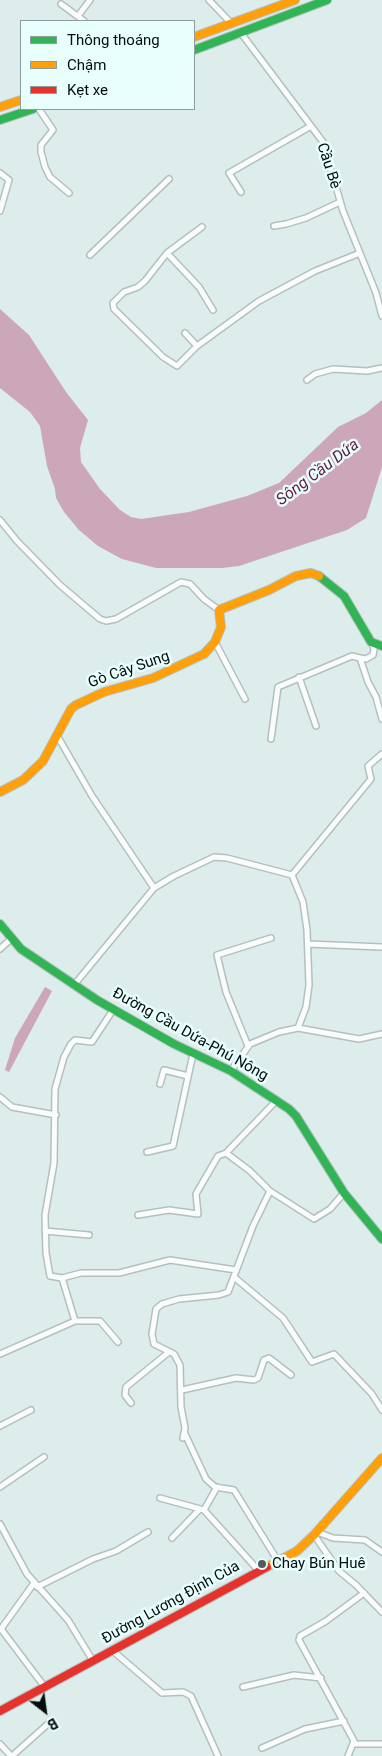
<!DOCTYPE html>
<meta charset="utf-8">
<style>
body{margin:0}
#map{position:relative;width:382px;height:1756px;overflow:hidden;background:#ddedeb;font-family:Roboto,sans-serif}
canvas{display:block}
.legend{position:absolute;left:20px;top:20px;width:175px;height:90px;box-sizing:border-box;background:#e8fffc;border:1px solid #8d9e9c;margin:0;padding:6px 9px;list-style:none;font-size:15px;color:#050d0d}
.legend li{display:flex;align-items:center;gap:10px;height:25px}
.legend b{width:25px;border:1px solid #8d9e9c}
.north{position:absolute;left:20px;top:1686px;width:50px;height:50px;-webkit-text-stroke:4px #e8fffc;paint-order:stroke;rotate:150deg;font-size:14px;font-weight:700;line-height:20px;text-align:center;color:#050d0d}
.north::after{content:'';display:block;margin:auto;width:18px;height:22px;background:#050d0d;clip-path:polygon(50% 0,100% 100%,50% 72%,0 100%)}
</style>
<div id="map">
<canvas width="382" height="1756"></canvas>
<ul class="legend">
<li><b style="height:6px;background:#30b455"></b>Thông thoáng</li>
<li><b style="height:6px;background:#ff9f0a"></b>Chậm</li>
<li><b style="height:6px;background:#e5322d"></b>Kẹt xe</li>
</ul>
<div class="north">B</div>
</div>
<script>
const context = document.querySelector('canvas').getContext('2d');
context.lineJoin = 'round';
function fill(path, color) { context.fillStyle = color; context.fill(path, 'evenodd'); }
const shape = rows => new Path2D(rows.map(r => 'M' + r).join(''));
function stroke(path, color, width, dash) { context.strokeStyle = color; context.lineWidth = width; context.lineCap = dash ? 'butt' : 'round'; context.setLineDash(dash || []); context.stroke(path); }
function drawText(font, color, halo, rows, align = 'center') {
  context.font = font + ' Roboto,sans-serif'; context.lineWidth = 5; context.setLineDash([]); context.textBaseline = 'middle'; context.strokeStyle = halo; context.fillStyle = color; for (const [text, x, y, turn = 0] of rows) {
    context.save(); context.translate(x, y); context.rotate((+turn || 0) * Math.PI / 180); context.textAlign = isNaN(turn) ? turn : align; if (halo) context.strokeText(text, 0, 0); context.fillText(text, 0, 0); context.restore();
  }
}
fill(shape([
 [0,309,29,335,66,392,88,420,80,448,81,462,100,489,120,510,131,517,141,519,189,512,247,496,279,483,338,427,366,413,382,400,382,467,366,518,347,530,239,566,222,568,156,568,122,559,98,546,79,530,64,512,56,498,55,489,47,466,40,426,30,412,0,388],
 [45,987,52,991,9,1072,5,1070,15,1038]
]), '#cca6b9');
const street = shape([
 [209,0,231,23],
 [61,4,84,21],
 [78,16,90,0],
 [241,33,323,142,343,211,376,293,382,316],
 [39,109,53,130,41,145,41,152,45,167,50,177,69,193],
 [0,173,9,180,0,211],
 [241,192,229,173,311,126],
 [274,226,286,224,306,218,340,202],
 [202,227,167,253,145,281,138,287,124,292,113,303,114,309,163,357,177,366,197,346,259,301,315,271,360,253],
 [167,253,199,287,213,310],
 [90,255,169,179],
 [185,333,197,346],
 [307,380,315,374,333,369,367,371,382,368],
 [0,520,17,541,60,585,100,619,106,621,116,619,181,582,190,584,204,599,219,610],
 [215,642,245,699],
 [372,643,374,649,373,655,366,659,360,658,368,682,376,697,382,719],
 [299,677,316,726],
 [58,737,92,796,154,888],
 [271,739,278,687,352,656,360,658],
 [292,875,371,779,368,766,382,754],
 [308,944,382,947],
 [0,949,12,938],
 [74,985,154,888,174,876,214,857,227,858,292,875,303,902,307,930,309,985,306,1007,298,1028],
 [248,1046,226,992,217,955,271,938],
 [231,1071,250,1044,279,1032,298,1028,359,1039,382,1034],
 [160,1084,164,1070,188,1076],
 [0,1097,12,1107,56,1115],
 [147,1152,173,1146,193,1054],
 [226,1153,250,1171,270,1191],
 [138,1215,169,1210,198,1214,196,1194,218,1156,226,1153,277,1100],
 [45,1231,89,1235],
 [234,1277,283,1318,312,1362,334,1354,372,1394,382,1410],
 [62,1278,81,1273,119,1273,170,1260,236,1270],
 [75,1321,100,1321,118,1342],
 [0,1354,75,1321,62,1278,50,1276,46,1253,45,1215,54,1163,55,1089,64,1057,71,1044,75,1040,92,1042,113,1010],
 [182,1390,236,1378,254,1380,258,1378,264,1360,269,1358,291,1375],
 [131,1403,125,1395,126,1387,169,1352],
 [0,1426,31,1410],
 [185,1434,206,1479,215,1487,234,1490,278,1561],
 [183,1438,185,1428,181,1407,180,1365,174,1354,154,1344,152,1334,156,1309,162,1304,179,1299,219,1295,228,1292,253,1226,270,1191,314,1219,330,1209,344,1193],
 [0,1487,44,1457],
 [160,1498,204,1510,259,1571],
 [204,1510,217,1487],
 [0,1524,27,1574,68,1620,93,1661],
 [317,1532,333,1538,365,1540,382,1552],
 [314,1535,339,1571,356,1585,382,1612],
 [172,1538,199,1510],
 [34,1583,1,1629,44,1686],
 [37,1587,93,1559,116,1551,148,1532],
 [113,1651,162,1693,183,1692,191,1696,218,1756],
 [243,1687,294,1675,321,1678],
 [0,1744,11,1756],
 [355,1744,382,1744],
 [262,1748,305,1729,344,1721],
 [12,1756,49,1723],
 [348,1756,354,1741,299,1640,300,1636,326,1621,364,1593]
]);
const fast = shape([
 [194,50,327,0],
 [0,120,33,109],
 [319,576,344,596,371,642,382,646],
 [0,924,21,949,97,1000,174,1044,231,1071,289,1109,296,1116,344,1193,382,1239]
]);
const slow = shape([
 [194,37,295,0],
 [0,107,21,100],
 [0,792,23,780,43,761,71,709,76,705,104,692,153,678,204,654,215,642,221,627,219,610,269,590,296,576,311,573,319,576],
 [267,1567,297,1551,314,1535,382,1458]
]);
const jam = shape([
 [0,1711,267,1567]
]);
stroke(street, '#b3c0be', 8);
stroke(fast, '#b3c0be', 10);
stroke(slow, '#b3c0be', 10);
stroke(jam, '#b3c0be', 10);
stroke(street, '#fafcfc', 5);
stroke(fast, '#30b455', 8);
stroke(slow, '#ff9f0a', 8);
stroke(jam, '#e5322d', 8);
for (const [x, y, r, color] of [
 [262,1564,5,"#515b5b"]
]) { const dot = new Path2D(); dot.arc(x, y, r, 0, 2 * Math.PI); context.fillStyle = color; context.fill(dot); stroke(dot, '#e8fffc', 2); }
drawText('15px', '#050d0d', '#e8fffc', [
 ["Cầu Bè",328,166,72],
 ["Gò Cây Sung",129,670,-19],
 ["Đường Cầu Dứa-Phú Nông",190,1035,29],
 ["Đường Lương Định Của",171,1603,-29]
]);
drawText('15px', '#050d0d', '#e8fffc', [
 ["Chay Bún Huê",272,1564]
], 'left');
drawText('italic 16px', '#631a42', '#e8fffc', [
 ["Sông Cầu Dứa",318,473,-37]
]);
</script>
